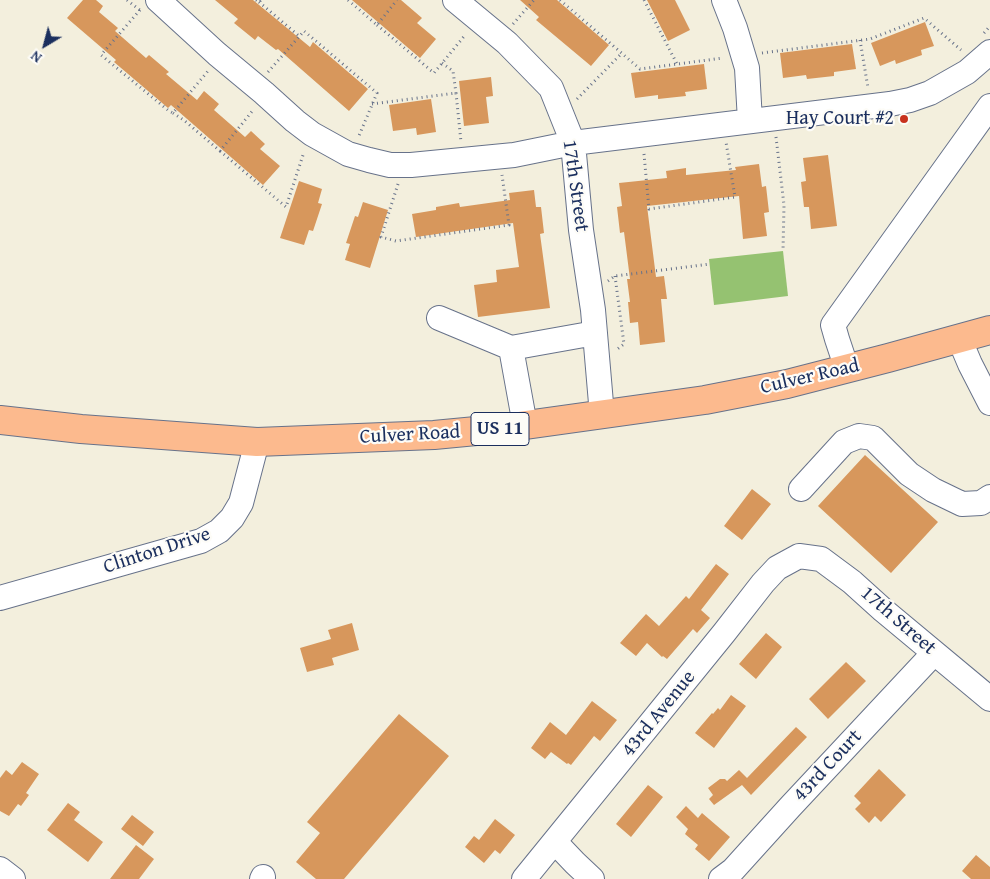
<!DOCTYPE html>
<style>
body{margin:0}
#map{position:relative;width:990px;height:879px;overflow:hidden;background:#f3efdd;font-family:"Gentium Book Plus",serif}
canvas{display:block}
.north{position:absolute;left:20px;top:20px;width:50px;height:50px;-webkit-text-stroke:4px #fdfcf7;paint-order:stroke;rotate:217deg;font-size:14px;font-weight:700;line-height:20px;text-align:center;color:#1b2f5e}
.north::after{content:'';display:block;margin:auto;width:18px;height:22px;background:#1b2f5e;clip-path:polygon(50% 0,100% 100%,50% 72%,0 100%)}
</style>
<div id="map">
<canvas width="990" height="879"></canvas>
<div class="north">N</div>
</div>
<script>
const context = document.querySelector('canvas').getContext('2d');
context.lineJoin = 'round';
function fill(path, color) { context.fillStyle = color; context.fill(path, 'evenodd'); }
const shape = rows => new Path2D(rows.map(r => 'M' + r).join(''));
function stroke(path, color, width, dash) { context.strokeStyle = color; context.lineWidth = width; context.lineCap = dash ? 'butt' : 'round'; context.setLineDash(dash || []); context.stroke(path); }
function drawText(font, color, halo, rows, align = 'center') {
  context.font = font + ' "Gentium Book Plus",serif'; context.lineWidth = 4.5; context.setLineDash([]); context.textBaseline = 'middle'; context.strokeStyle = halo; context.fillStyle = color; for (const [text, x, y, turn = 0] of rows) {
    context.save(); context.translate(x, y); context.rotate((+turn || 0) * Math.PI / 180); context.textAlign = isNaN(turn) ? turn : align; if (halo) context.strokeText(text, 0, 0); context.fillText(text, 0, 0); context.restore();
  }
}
fill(shape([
 [783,251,788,296,714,305,709,259]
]), '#95c271');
fill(shape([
 [83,0,96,0,103,6,99,12,118,28,115,31,146,58,149,55,169,72,166,74,197,100,204,91,219,104,214,110,245,137,251,131,265,144,260,149,280,166,263,185,171,105,168,108,114,62,116,60,67,18],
 [215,0,253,0,310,47,313,42,368,89,349,111,278,49,276,50,258,36,255,40,234,23,238,19],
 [352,0,401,0,422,18,417,23,436,39,420,58],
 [520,0,557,0,609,45,591,66,536,20,539,17],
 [647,0,675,0,690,30,668,41],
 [925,22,934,46,921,50,922,55,896,64,895,60,880,66,871,43],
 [852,44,856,69,834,72,834,76,807,79,806,75,783,78,780,53],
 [704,64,707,89,685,92,686,96,658,99,658,95,635,98,631,73],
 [491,77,493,96,486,97,489,123,464,126,459,81],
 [431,99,436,132,417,135,416,128,393,131,389,105],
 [828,155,837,226,811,229,809,207,804,207,801,182,806,181,803,158],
 [759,164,762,187,766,186,769,212,764,213,767,236,743,239,739,196,647,206,656,277,664,276,667,299,661,299,665,342,640,345,638,322,630,323,628,302,630,302,627,279,630,279,624,232,620,233,617,207,622,206,619,183,667,178,666,171,686,168,686,175,736,170,735,167],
 [299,181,322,189,318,203,322,204,313,231,309,230,304,245,280,238],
 [534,190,536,207,541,207,544,233,540,234,550,308,478,317,474,285,497,282,496,270,519,267,513,223,416,237,412,214,436,210,436,207,459,203,460,207,510,200,509,193],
 [363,202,388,210,370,268,345,260,350,244,346,243,355,216,358,217],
 [865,455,938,522,891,573,818,506],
 [752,489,771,504,742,540,724,526],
 [716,564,729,574,701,610,710,618,697,633,693,629,667,659,663,656,662,657,647,643,636,656,620,643,646,614,659,626,686,596,689,599],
 [352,623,359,650,332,658,334,665,307,672,300,648,331,639,328,630],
 [766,633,782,647,756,679,739,664],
 [846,662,866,681,828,719,809,699],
 [731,695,746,706,714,748,695,733,712,713,713,714,718,708,720,710],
 [592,701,617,720,600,741,594,736,571,765,568,763,567,764,551,752,545,759,531,748,550,722,566,735],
 [399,714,449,756,344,879,316,879,296,862,320,833,307,822],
 [796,727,807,737,751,795,742,785,714,805,709,799,713,795,708,788,720,779,725,779,727,781,739,770,747,778],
 [22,762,39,774,26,793,29,795,21,806,18,804,9,816,0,811,0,778,6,770,12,775],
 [879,769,906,795,881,822,875,816,869,823,855,809,861,803,854,796],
 [648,785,663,797,631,837,616,824],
 [68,803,80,812,74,820,103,842,88,862,47,830],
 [686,806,698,818,702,813,730,837,709,861,695,849,698,845,685,834,688,829,676,817],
 [132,815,154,832,143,846,121,829],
 [495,819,515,835,500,854,495,850,484,863,465,847,474,836,479,840],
 [136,845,154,859,139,879,110,879],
 [976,855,990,867,990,879,971,879,962,871]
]), '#d7975c');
const minor = shape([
 [158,0,217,54,264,93,295,121,312,134,348,154,369,160,390,165,411,165,514,155,573,143,890,104,910,100,930,93,967,72,990,52],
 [455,0,507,43,551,88,573,143,581,230,593,310,602,415],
 [724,0,735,28,747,68,750,121],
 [439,318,511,348],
 [959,338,970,364,990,403],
 [847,369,837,339,833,325,990,106],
 [525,425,511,348,595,333],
 [801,489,844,442,859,436,873,438,909,474,933,490,962,504,981,503,990,497],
 [0,598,201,541,219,531,232,518,241,503,257,442],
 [555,842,575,863,592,879],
 [0,869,13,879],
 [262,879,263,877],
 [524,879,724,633,763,583,777,568,799,556,821,559,852,582,883,610,990,699],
 [721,879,733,870,790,807,934,653]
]);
const major = shape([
 [0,420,81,429,257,442,434,435,497,429,705,400,787,384,888,358,990,330]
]);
stroke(minor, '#67728a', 26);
stroke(major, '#67728a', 30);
stroke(shape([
 [127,0,141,11],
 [256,0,259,2,261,0],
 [348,0,377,25,397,0],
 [560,0,640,69,723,58],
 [644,0,677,64],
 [259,2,299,36],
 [140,10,101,55,169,111,173,113,208,71],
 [513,24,534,0],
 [377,25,434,73,466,34],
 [984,33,990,26],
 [860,40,868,88],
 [762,53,870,39,924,18,961,50],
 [442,63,453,71,456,93],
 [268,72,304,31,377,93,358,138],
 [577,99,622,53],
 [372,104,456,93,461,142],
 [173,113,185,121,220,151,254,109],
 [776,137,784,205,783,251],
 [220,151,286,207,304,152],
 [644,154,649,209,735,197,726,142],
 [398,184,381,237,396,241,509,225,502,175],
 [615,276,624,344,616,350],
 [608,281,615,276,710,264]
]), '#67728a', 3, [1, 4]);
stroke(minor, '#fff', 24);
stroke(major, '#fcba8e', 28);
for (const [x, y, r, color] of [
 [904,119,5,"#c8321e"]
]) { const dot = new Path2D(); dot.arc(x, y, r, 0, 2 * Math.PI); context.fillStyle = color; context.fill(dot); stroke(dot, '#fdfcf7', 2); }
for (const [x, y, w] of [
 [500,429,58]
]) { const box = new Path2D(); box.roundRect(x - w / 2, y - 16.5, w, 33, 4); context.fillStyle = '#fdfcf7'; context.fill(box); stroke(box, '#1b2f5e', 1); }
drawText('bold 19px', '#1b2f5e', null, [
 ["US 11",500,429]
]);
drawText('20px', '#1b2f5e', '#fdfcf7', [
 ["Hay Court #2",894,119]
], 'right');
drawText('20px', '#1b2f5e', '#fdfcf7', [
 ["17th Street",575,186,82],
 ["Culver Road",810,377,-13],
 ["Culver Road",410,435,-3],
 ["Clinton Drive",157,551,-18],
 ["17th Street",898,621,41],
 ["43rd Avenue",659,714,-51],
 ["43rd Court",828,766,-47]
]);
</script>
